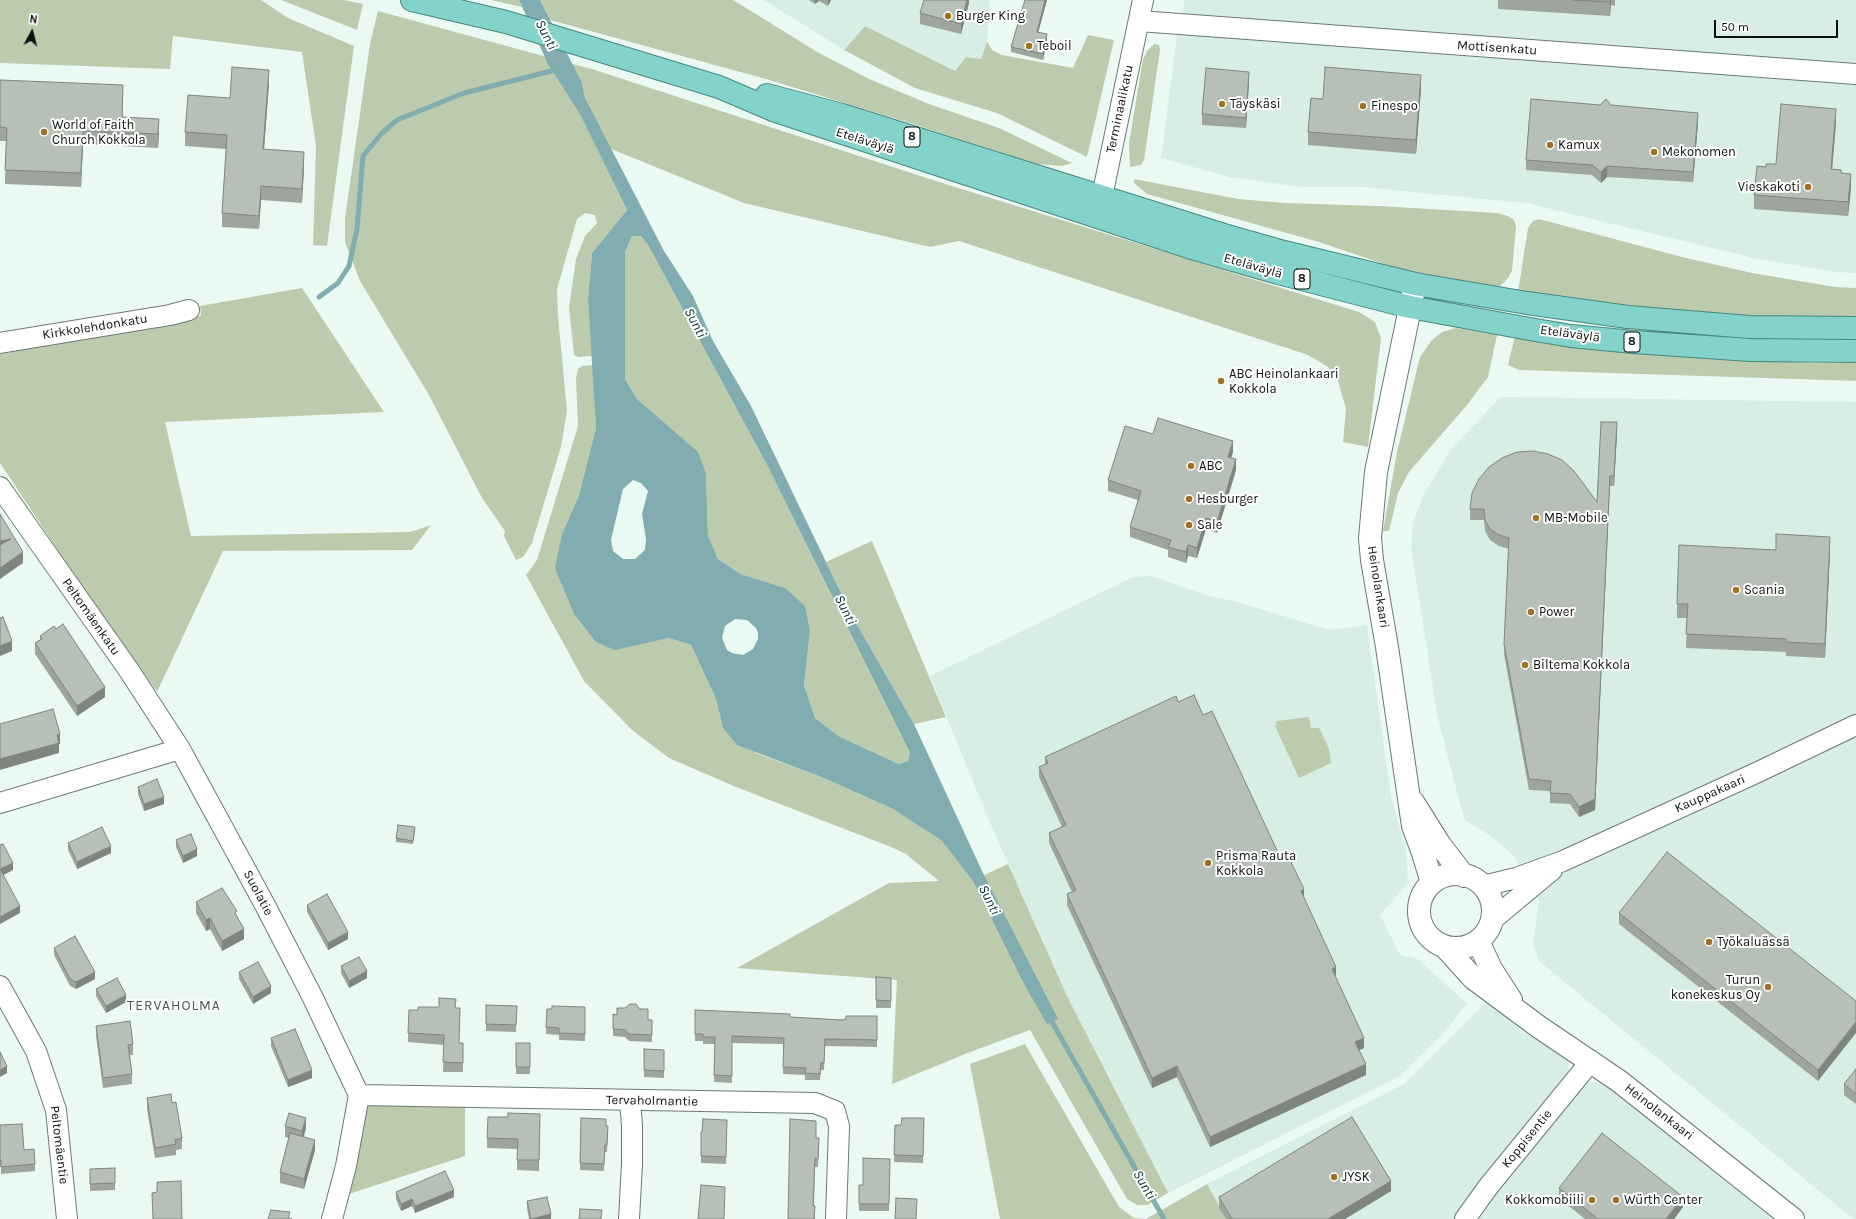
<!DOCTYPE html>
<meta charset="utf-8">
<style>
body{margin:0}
#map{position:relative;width:1856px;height:1219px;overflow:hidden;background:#ebf9f3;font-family:Karla,sans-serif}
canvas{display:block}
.north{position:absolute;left:12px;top:12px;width:40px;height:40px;-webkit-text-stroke:3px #fff;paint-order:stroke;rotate:7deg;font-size:11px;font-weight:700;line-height:16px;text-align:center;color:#0b100e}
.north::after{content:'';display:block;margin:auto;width:14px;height:18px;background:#0b100e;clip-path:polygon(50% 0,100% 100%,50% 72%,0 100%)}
.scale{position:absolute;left:1714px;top:20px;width:124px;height:18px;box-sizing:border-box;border:2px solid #0b100e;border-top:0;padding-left:5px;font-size:12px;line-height:14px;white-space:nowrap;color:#0b100e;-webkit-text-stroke:3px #fff;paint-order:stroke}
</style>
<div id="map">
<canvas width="1856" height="1219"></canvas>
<div class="north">N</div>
<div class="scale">50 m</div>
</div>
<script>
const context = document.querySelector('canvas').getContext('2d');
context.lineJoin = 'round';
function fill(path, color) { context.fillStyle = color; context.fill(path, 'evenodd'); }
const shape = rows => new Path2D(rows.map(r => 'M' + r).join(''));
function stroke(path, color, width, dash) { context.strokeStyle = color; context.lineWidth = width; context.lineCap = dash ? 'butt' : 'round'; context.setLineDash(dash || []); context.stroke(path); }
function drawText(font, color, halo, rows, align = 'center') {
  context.font = font + ' Karla,sans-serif'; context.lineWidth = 4; context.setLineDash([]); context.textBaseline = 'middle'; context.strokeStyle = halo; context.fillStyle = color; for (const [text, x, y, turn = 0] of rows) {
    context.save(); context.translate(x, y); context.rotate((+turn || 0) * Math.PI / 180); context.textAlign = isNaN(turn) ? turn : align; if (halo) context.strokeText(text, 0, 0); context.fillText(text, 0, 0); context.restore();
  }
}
fill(shape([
 [764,0,990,0,987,41,981,59,966,57,955,71,865,26,844,50],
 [1184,0,1856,0,1856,273,1836,272,1754,258,1526,203,1362,187,1302,187,1229,177,1161,158,1177,36,1183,15],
 [1501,397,1856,402,1856,1219,1846,1213,1539,961,1533,944,1539,900,1514,856,1492,837,1464,819,1437,714,1411,547,1413,523,1425,492,1452,448],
 [1151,576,1209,596,1234,601,1329,630,1367,625,1391,796,1406,851,1408,883,1380,915,1400,955,1418,959,1467,1004,1441,1036,1400,1076,1168,1193,1067,996,993,830,930,676,1133,577],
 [1488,1000,1523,1032,1570,1060,1567,1074,1457,1219,1226,1219,1207,1184,1404,1084],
 [1584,1082,1603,1082,1778,1219,1472,1219]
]), '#d8ede4');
fill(shape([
 [0,0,261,0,288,18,354,46,327,246,313,245,316,146,302,52,173,36,170,69,0,63],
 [281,0,344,0,363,4,357,30],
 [491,0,519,0,522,7],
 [540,0,733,0,819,53,869,79,929,104,999,128,1072,163,1062,166,1037,164,913,124,766,79,550,20],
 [378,11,595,70,939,182,1359,312,1375,322,1381,338,1368,447,1343,442,1346,409,1338,381,1328,367,1308,355,959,241,930,247,744,203,594,142,627,210,592,253,588,299,592,356,578,357,574,355,569,307,576,259,585,236,597,223,595,215,585,213,577,219,557,289,558,316,567,411,561,447,532,543,523,557,516,560,504,536,505,531,482,498,429,395,360,281,345,242,345,218,370,44],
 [865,26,955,71,966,57,981,59,987,41,992,50,1002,55,1073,68,1088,35,1114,40,1087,157,997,113,915,88,844,50],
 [1154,44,1159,45,1160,50,1144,160,1141,165,1130,167,1129,143,1143,59,1147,51],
 [1134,179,1238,199,1285,203,1379,206,1497,213,1508,216,1514,220,1516,227,1512,271,1508,278,1498,288,1416,275,1319,242,1147,194,1134,183],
 [1539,219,1682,257,1752,273,1835,287,1856,288,1856,319,1738,318,1639,309,1518,292,1528,228,1533,221],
 [632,236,641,236,648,245,766,463,910,753,908,761,899,764,840,737,815,718,804,685,810,631,785,588,741,574,718,559,708,536,706,473,698,453,637,399,625,379,625,253],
 [302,288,384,412,165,422,191,536,410,532,431,525,412,550,223,551,157,692,77,579,0,463,0,354,139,327,201,316,200,306],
 [1456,328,1497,335,1488,377,1467,405,1409,472,1398,493,1389,531,1383,531,1397,452,1420,357,1432,340,1442,332],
 [1515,336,1656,355,1812,363,1856,363,1856,381,1519,370,1508,365],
 [593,365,596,428,579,495,562,534,615,649,669,638,691,645,716,699,723,728,756,753,826,779,893,809,942,841,973,880,1008,864,1067,996,1168,1193,1147,1205,1137,1205,1127,1199,1030,1030,970,1052,892,1084,897,980,737,968,889,883,939,881,906,854,891,847,736,787,669,758,632,730,584,681,526,575,537,560,578,426,576,378,578,369,582,366],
 [872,541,946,717,914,724,852,616,826,562],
 [1309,717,1311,728,1319,728,1329,749,1331,763,1299,778,1275,726,1277,721],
 [1025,1044,1119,1207,1134,1218,1146,1219,1207,1184,1226,1219,1000,1219,970,1064],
 [366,1103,465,1104,465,1156,346,1195]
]), '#bccbae');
fill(shape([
 [519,0,540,0,581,81,585,98,664,251,693,296,713,341,751,406,852,616,914,724,983,873,1058,1019,1047,1024,1024,984,973,881,942,841,893,809,826,779,737,745,723,728,716,699,691,645,669,638,615,650,596,642,574,614,555,568,562,534,579,495,596,428,588,299,592,253,627,210,580,114,548,64],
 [632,236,641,236,648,245,766,463,910,753,908,761,899,764,840,737,815,718,804,685,810,631,805,606,785,588,741,574,718,559,708,536,706,473,698,452,637,399,625,379,625,253],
 [633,480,641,483,648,491,642,514,646,539,645,550,635,559,623,559,613,551,611,540,623,489],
 [735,619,747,620,756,628,758,633,758,639,753,649,743,655,732,653,727,650,722,638,725,626]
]), '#81adb1');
stroke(shape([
 [319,297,338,283,349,266,357,229,363,156,381,134,397,120,464,93,559,69],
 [1052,1022,1164,1219]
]), '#81adb1', 5);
const minor = shape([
 [1139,21,1856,74],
 [1099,211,1143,0],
 [0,343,170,315,189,310],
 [0,487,128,669,180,749,266,907,312,996,359,1095,346,1166,332,1219],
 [0,803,180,749],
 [1483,886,1516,878,1563,861,1756,773,1856,725],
 [1492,920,1552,870],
 [0,986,36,1051,56,1110,67,1219],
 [359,1095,815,1103,835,1111,839,1126,836,1219],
 [629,1219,632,1164,632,1126,630,1100],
 [1465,1219,1488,1187,1591,1061]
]);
const tertiary = shape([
 [1415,284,1376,472,1370,538,1372,560,1387,647,1413,826,1423,853,1432,883],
 [1413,802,1440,845,1464,876],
 '1419 911a37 37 0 1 1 74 0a37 37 0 1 1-74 0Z',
 [1478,941,1491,969,1511,1000],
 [1445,947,1473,978,1539,1027,1619,1081,1793,1219]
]);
const trunk = shape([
 [412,0,506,22,719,87,773,110,1195,249,1278,273,1410,307,1524,328,1571,336,1634,342,1750,350,1856,351],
 [767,95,842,115,1224,235,1284,252,1415,284,1527,303,1628,317,1749,327,1856,328]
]);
stroke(minor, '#6c7973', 22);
stroke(tertiary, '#6c7973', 24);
stroke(trunk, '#45887f', 24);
stroke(minor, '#fff', 20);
stroke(tertiary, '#fff', 22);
stroke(trunk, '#83d3ca', 22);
fill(shape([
 [809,0,831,0,828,6,819,1,815,4],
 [969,0,969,3,961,34,920,24,920,13],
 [1025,0,1047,0,1038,32,1047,40,1043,60,1011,52,1011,47],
 [1498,0,1615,0,1615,6,1611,5,1610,16,1498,9],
 [0,80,123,98,122,117,159,133,158,148,83,144,81,187,5,184,6,141,0,141],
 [1249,82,1246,128,1202,125,1202,114],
 [269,83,264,149,304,166,302,203,261,200,259,229,222,227,222,213,226,149,185,146,185,132,230,98],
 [1421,89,1416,154,1308,145,1308,132,1323,99],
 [1611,105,1698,123,1693,182,1607,177,1601,183,1592,175,1526,170,1526,160],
 [1836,123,1832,169,1841,173,1851,188,1848,216,1754,209,1754,195,1766,167,1776,164],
 [1617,433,1614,486,1610,486,1595,810,1579,817,1570,804,1550,803,1550,791,1529,790,1504,654,1509,549,1499,546,1490,540,1485,531,1484,520,1470,520,1470,509,1597,502],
 [1153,434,1233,452,1231,458,1236,470,1217,533,1206,529,1197,558,1188,556,1186,563,1168,557,1168,550,1130,537,1130,527,1138,500,1108,491,1108,480],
 [1776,550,1830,551,1825,658,1786,656,1786,652,1686,648,1687,618,1677,618,1677,604],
 [40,636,105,697,77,716,35,654,35,643,40,640],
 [1178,702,1203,715,1281,859,1304,898,1364,1048,1359,1050,1366,1075,1210,1147,1177,1077,1152,1088,1067,905,1067,894,1072,892,1049,843,1049,833,1062,827,1039,777,1039,767,1045,764,1045,757],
 [138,787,164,804,144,811,138,794],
 [415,831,413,844,396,842,396,838],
 [176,840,197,856,183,863,176,847],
 [68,843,111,853,77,869,68,850],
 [196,902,237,915,244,939,222,951,210,929,206,931,196,913],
 [307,905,348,939,328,950,307,912],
 [1619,913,1856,1001,1818,1081,1619,924],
 [54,948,95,979,76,989,70,986,54,955],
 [341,966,367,978,349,988,341,973],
 [239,972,271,993,253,1004,239,979],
 [876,977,891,978,891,1008,876,1008],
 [96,989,126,1002,106,1013,96,996],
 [486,1005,517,1006,516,1032,486,1031],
 [585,1007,585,1041,559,1040,559,1035,546,1034,547,1009],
 [456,1008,459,1043,463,1043,463,1072,443,1072,444,1045,408,1042,408,1033],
 [695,1010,790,1017,842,1020,877,1016,877,1047,825,1046,824,1070,821,1070,820,1080,805,1080,805,1075,783,1074,783,1044,732,1043,732,1083,714,1082,715,1044,703,1044,703,1041,695,1041],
 [613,1014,652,1020,652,1042,629,1041,625,1037,613,1036],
 [96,1026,133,1044,133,1055,130,1055,132,1074,132,1084,103,1088,96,1036],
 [271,1038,312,1078,288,1087,271,1046],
 [516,1043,530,1043,530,1074,516,1074],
 [644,1049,664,1050,664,1078,644,1077],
 [1856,1069,1856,1104,1844,1095,1844,1084],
 [147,1098,172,1103,182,1138,182,1149,176,1150,176,1155,155,1158,147,1109],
 [540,1114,539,1171,517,1170,517,1149,487,1148,487,1138,508,1117],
 [581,1118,606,1126,608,1133,607,1152,605,1152,604,1171,580,1170],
 [924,1118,923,1163,894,1162,895,1125,901,1125],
 [727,1120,726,1164,701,1163,701,1132,702,1132],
 [0,1125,24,1150,35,1164,35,1171,1,1174,1,1167,0,1167],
 [285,1126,306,1128,304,1137,315,1150,304,1189,280,1183,280,1172,289,1138,285,1137],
 [816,1138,819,1147,818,1167,815,1167,814,1206,815,1215,815,1219,788,1219],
 [890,1159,889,1211,859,1211,859,1185,863,1185],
 [115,1168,115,1190,90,1191,90,1169],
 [1559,1188,1683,1207,1674,1219,1585,1219,1559,1198],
 [1391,1191,1345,1219,1226,1219,1219,1208,1219,1197],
 [396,1192,454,1197,415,1213,412,1206,401,1211,396,1199],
 [527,1201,551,1219,529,1219,527,1208]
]), '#9da59d');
fill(shape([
 [815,0,819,0,819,1,815,4],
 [828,0,831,0,828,6],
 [967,0,969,0,969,3,961,34,961,24],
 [1045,0,1047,0,1037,37,1037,32],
 [1610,0,1611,0,1611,5,1610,16],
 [1047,34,1047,40,1043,60,1043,54],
 [269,70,269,83,263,163,263,149],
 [1249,72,1249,82,1246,128,1246,118],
 [1421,75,1421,89,1416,154,1416,140],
 [123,85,123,98,122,131,122,117],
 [1836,109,1836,123,1831,183,1831,169],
 [1698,113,1698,123,1693,182,1693,172],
 [159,119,159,133,158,148,158,134],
 [83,131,83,144,81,187,81,173],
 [304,152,304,166,302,203,302,189],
 [1607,166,1607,177,1601,183,1601,172],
 [1851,174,1851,188,1848,216,1848,202],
 [261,186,261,200,259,229,259,216],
 [1617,422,1617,433,1614,486,1614,476],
 [1233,441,1233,452,1228,467,1228,457],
 [1236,459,1236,470,1217,533,1217,522],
 [1610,476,1595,810,1579,817,1579,807],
 [1206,518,1206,529,1197,558,1197,548],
 [1830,537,1830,551,1825,658,1825,644],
 [11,539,0,552,0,541],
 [1188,545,1188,556,1186,563,1186,552],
 [23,552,23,563,0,579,0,568],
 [12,641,12,651,0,656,0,646],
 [105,687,105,697,77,716,77,706],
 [60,734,60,744,59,744,59,753,0,770,0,759,57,735],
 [164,797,164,804,144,811,144,804],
 [111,846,111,853,77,869,77,862],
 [197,849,197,856,183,863,183,856],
 [13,863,13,870,0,877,0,869],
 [1304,889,1304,900,1301,891],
 [20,906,20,913,0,924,0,917],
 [210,918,210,929,206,931,206,920],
 [244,929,244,939,222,951,222,941],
 [348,932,348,939,328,950,328,943],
 [1336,967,1336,978,1332,969],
 [367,971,367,978,349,988,349,981],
 [95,972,95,979,76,989,76,982],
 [271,986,271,993,253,1004,253,997],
 [126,995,126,1002,106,1013,106,1006],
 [1856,1022,1856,1033,1818,1081,1818,1070],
 [1364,1038,1364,1048,1355,1052,1355,1042],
 [1366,1064,1366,1075,1210,1147,1210,1137],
 [7,1066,7,1073,0,1077,0,1070],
 [1177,1066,1177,1077,1152,1088,1152,1078],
 [312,1070,312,1078,288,1087,288,1080],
 [306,1118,306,1128,302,1141,302,1131],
 [315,1140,315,1150,304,1189,304,1179],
 [1391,1181,1391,1191,1345,1219,1328,1219],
 [454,1190,454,1197,415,1213,415,1206],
 [1683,1197,1683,1207,1674,1219,1666,1219],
 [412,1199,412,1206,401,1211,401,1204],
 [551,1214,551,1219,531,1219]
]), '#7f8680');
const building = shape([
 [924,0,967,0,961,24,920,13,924,0],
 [1025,0,1045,0,1037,32,1047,34,1043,54,1011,47,1025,0],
 [1574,0,1610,0,1610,2,1574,0],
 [232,67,269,70,263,149,304,152,302,189,261,186,259,216,222,213,227,135,185,132,188,95,230,98,232,67],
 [1325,67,1421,75,1416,140,1308,132,1311,98,1323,99,1325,67],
 [1206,68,1249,72,1246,118,1202,114,1206,68],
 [0,80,123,85,122,117,159,119,158,134,83,131,81,173,5,170,7,128,0,127,0,80],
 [1531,99,1600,105,1606,99,1611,105,1698,113,1693,172,1607,166,1601,172,1592,165,1526,160,1531,99],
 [1781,104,1836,109,1831,169,1841,170,1841,173,1851,174,1848,202,1754,195,1757,166,1766,167,1766,164,1776,164,1781,104],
 [1158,418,1233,441,1228,457,1236,459,1217,522,1206,518,1197,548,1188,545,1186,552,1168,547,1171,540,1130,527,1141,491,1108,480,1125,426,1153,434,1158,418],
 [1601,422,1617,422,1614,476,1610,476,1595,799,1579,807,1570,794,1550,793,1551,781,1529,779,1504,644,1509,538,1499,535,1490,529,1485,520,1484,509,1470,509,1472,493,1479,479,1489,467,1502,458,1517,452,1533,451,1548,454,1562,460,1574,471,1597,502,1601,422],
 [0,514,23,552,0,568,0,545,11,539,0,541,0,514],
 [1776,534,1830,537,1825,644,1786,642,1786,639,1686,634,1688,604,1677,604,1679,545,1776,550,1776,534],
 [3,617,12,641,0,646,0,618,3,617],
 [63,624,105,687,77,706,35,643,42,639,40,636,54,626,56,629,63,624],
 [1194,695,1203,715,1212,711,1281,859,1288,856,1304,889,1301,891,1336,967,1332,969,1364,1038,1355,1042,1366,1064,1210,1137,1177,1066,1152,1078,1067,894,1076,890,1049,833,1066,825,1039,767,1048,763,1045,757,1176,696,1178,702,1194,695],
 [53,709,60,734,57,735,59,743,0,759,0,724,53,709],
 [157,779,164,797,144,804,138,787,157,779],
 [398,825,415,827,413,841,396,838,398,825],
 [102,827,111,846,77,862,68,843,102,827],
 [191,834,197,849,183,856,176,840,191,834],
 [3,844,13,863,0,869,20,906,0,917,0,845,3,844],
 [1667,852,1856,1001,1856,1022,1818,1070,1619,913,1667,852],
 [222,888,237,911,235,913,244,929,222,941,210,918,206,920,196,902,222,888],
 [327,894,348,932,328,943,307,905,327,894],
 [75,936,95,972,76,982,70,979,54,948,75,936],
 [359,957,367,971,349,981,341,966,359,957],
 [258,962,271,986,253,997,239,972,258,962],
 [876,977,891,978,891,1001,876,1000,876,977],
 [117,978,126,995,106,1006,96,989,117,978],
 [439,998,456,999,455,1008,460,1008,459,1043,463,1043,463,1063,443,1062,444,1035,408,1033,409,1010,418,1010,418,1007,439,1007,439,998],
 [630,1004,636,1004,640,1009,648,1009,648,1020,652,1020,652,1035,629,1034,625,1030,613,1029,613,1014,617,1015,617,1008,625,1008,630,1004],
 [486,1005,517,1006,516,1025,486,1024,486,1005],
 [552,1006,585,1007,585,1034,559,1033,559,1028,546,1027,547,1009,552,1009,552,1006],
 [695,1010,790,1014,790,1017,842,1020,846,1019,846,1016,877,1016,877,1040,825,1039,824,1063,821,1063,820,1074,805,1073,806,1068,783,1067,784,1038,732,1036,732,1076,714,1075,715,1037,703,1037,703,1034,695,1034,695,1010],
 [130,1021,133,1044,128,1045,132,1074,103,1078,96,1026,130,1021],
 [295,1029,312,1070,288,1080,271,1038,295,1029],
 [516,1043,530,1043,530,1067,516,1067,516,1043],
 [644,1049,664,1050,664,1071,644,1070,644,1049],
 [0,1052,7,1066,0,1070,0,1052],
 [1856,1069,1856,1094,1844,1084,1856,1069],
 [171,1094,172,1103,176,1102,182,1138,175,1140,176,1144,155,1148,147,1098,171,1094],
 [289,1113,306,1118,302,1131,285,1126,289,1113],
 [508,1113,540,1114,539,1160,517,1160,518,1139,487,1138,488,1117,508,1117,508,1113],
 [1352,1117,1391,1181,1328,1219,1232,1219,1219,1197,1352,1117],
 [581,1118,606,1119,606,1126,608,1126,607,1145,605,1145,604,1164,580,1163,581,1118],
 [902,1118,924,1118,923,1156,894,1155,895,1125,901,1125,902,1118],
 [703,1119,727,1120,726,1157,701,1156,701,1132,702,1132,703,1119],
 [790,1119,816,1121,816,1138,819,1138,818,1159,815,1158,813,1206,815,1206,814,1219,788,1219,790,1119],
 [22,1124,24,1150,34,1149,35,1164,1,1167,1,1160,0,1160,0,1125,22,1124],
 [290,1133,315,1140,304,1179,280,1172,290,1133],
 [1602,1133,1683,1197,1666,1219,1598,1219,1559,1188,1602,1133],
 [863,1158,890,1159,889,1204,859,1204,859,1185,863,1185,863,1158],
 [115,1168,115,1183,90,1184,90,1169,115,1168],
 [445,1171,454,1190,415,1206,412,1199,401,1204,396,1192,445,1171],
 [181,1181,182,1219,153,1219,152,1193,157,1192,157,1182,181,1181],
 [701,1185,725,1187,724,1219,698,1219,701,1185],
 [547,1197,551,1214,531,1219,527,1201,547,1197],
 [896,1198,917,1199,916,1219,895,1219,896,1198],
 [580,1209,602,1210,601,1219,579,1219,580,1209],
 [271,1210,290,1212,288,1218,292,1219,268,1219,271,1210]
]);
fill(building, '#b6c0b7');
stroke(building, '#7f8680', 1);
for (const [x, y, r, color] of [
 [948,16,4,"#a17024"],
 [1029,46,4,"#a17024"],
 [1222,104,4,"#a17024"],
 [1363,106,4,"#a17024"],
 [44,132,4,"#a17024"],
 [1550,145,4,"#a17024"],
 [1654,152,4,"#a17024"],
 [1808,187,4,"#a17024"],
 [1221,381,4,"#a17024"],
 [1191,466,4,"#a17024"],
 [1189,499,4,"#a17024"],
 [1536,518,4,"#a17024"],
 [1189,525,4,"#a17024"],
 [1736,590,4,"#a17024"],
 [1531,612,4,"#a17024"],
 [1525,665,4,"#a17024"],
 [1208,863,4,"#a17024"],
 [1709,942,4,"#a17024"],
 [1768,987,4,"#a17024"],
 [1334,1177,4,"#a17024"],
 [1592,1200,4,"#a17024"],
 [1616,1200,4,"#a17024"]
]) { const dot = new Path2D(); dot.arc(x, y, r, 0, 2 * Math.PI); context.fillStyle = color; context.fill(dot); stroke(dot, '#fff', 1.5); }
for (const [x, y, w] of [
 [912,137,16],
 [1302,279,16],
 [1632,342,16]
]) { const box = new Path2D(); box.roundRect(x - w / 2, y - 10, w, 20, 3); context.fillStyle = '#fff'; context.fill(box); stroke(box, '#0b100e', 1); }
drawText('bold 12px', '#0b100e', null, [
 ["8",912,137],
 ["8",1302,279],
 ["8",1632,342]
]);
drawText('13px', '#0b100e', '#fff', [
 ["Burger King",956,16],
 ["Teboil",1037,46],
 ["Täyskäsi",1230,104],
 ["Finespo",1371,106],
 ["World of Faith",52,125],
 ["Church Kokkola",52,140],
 ["Kamux",1558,145],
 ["Mekonomen",1662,152],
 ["Vieskakoti",1800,187,"right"],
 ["ABC Heinolankaari",1229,374],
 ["Kokkola",1229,389],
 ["ABC",1199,466],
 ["Hesburger",1197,499],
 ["MB-Mobile",1544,518],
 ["Sale",1197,525],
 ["Scania",1744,590],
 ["Power",1539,612],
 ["Biltema Kokkola",1533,665],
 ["Prisma Rauta",1216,856],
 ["Kokkola",1216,871],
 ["Työkaluässä",1717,942],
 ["Turun",1760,980,"right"],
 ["konekeskus Oy",1760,995,"right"],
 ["JYSK",1342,1177],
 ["Kokkomobiili",1584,1200,"right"],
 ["Würth Center",1624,1200]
], 'left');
drawText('13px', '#0b100e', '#fff', [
 ["Mottisenkatu",1497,48,4],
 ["Terminaalikatu",1120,109,-78],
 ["Eteläväylä",865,141,18],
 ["Eteläväylä",1253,266,16],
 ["Kirkkolehdonkatu",95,327,-9],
 ["Eteläväylä",1570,334,8],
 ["Heinolankaari",1378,587,81],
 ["Peltomäenkatu",91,617,55],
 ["Kauppakaari",1710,794,-24],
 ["Suolatie",258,893,62],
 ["Tervaholmantie",652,1101,1],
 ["Heinolankaari",1659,1112,38],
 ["Koppisentie",1527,1139,-51],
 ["Peltomäentie",59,1145,83]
]);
drawText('italic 14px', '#043135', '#fff', [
 ["Sunti",546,35,63],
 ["Sunti",695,323,62],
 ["Sunti",845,610,64],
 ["Sunti",989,900,64],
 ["Sunti",1144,1185,60]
]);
context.letterSpacing = '1px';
drawText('14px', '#4a5651', '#fff', [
 ["TERVAHOLMA",174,1006]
]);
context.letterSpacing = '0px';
</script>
